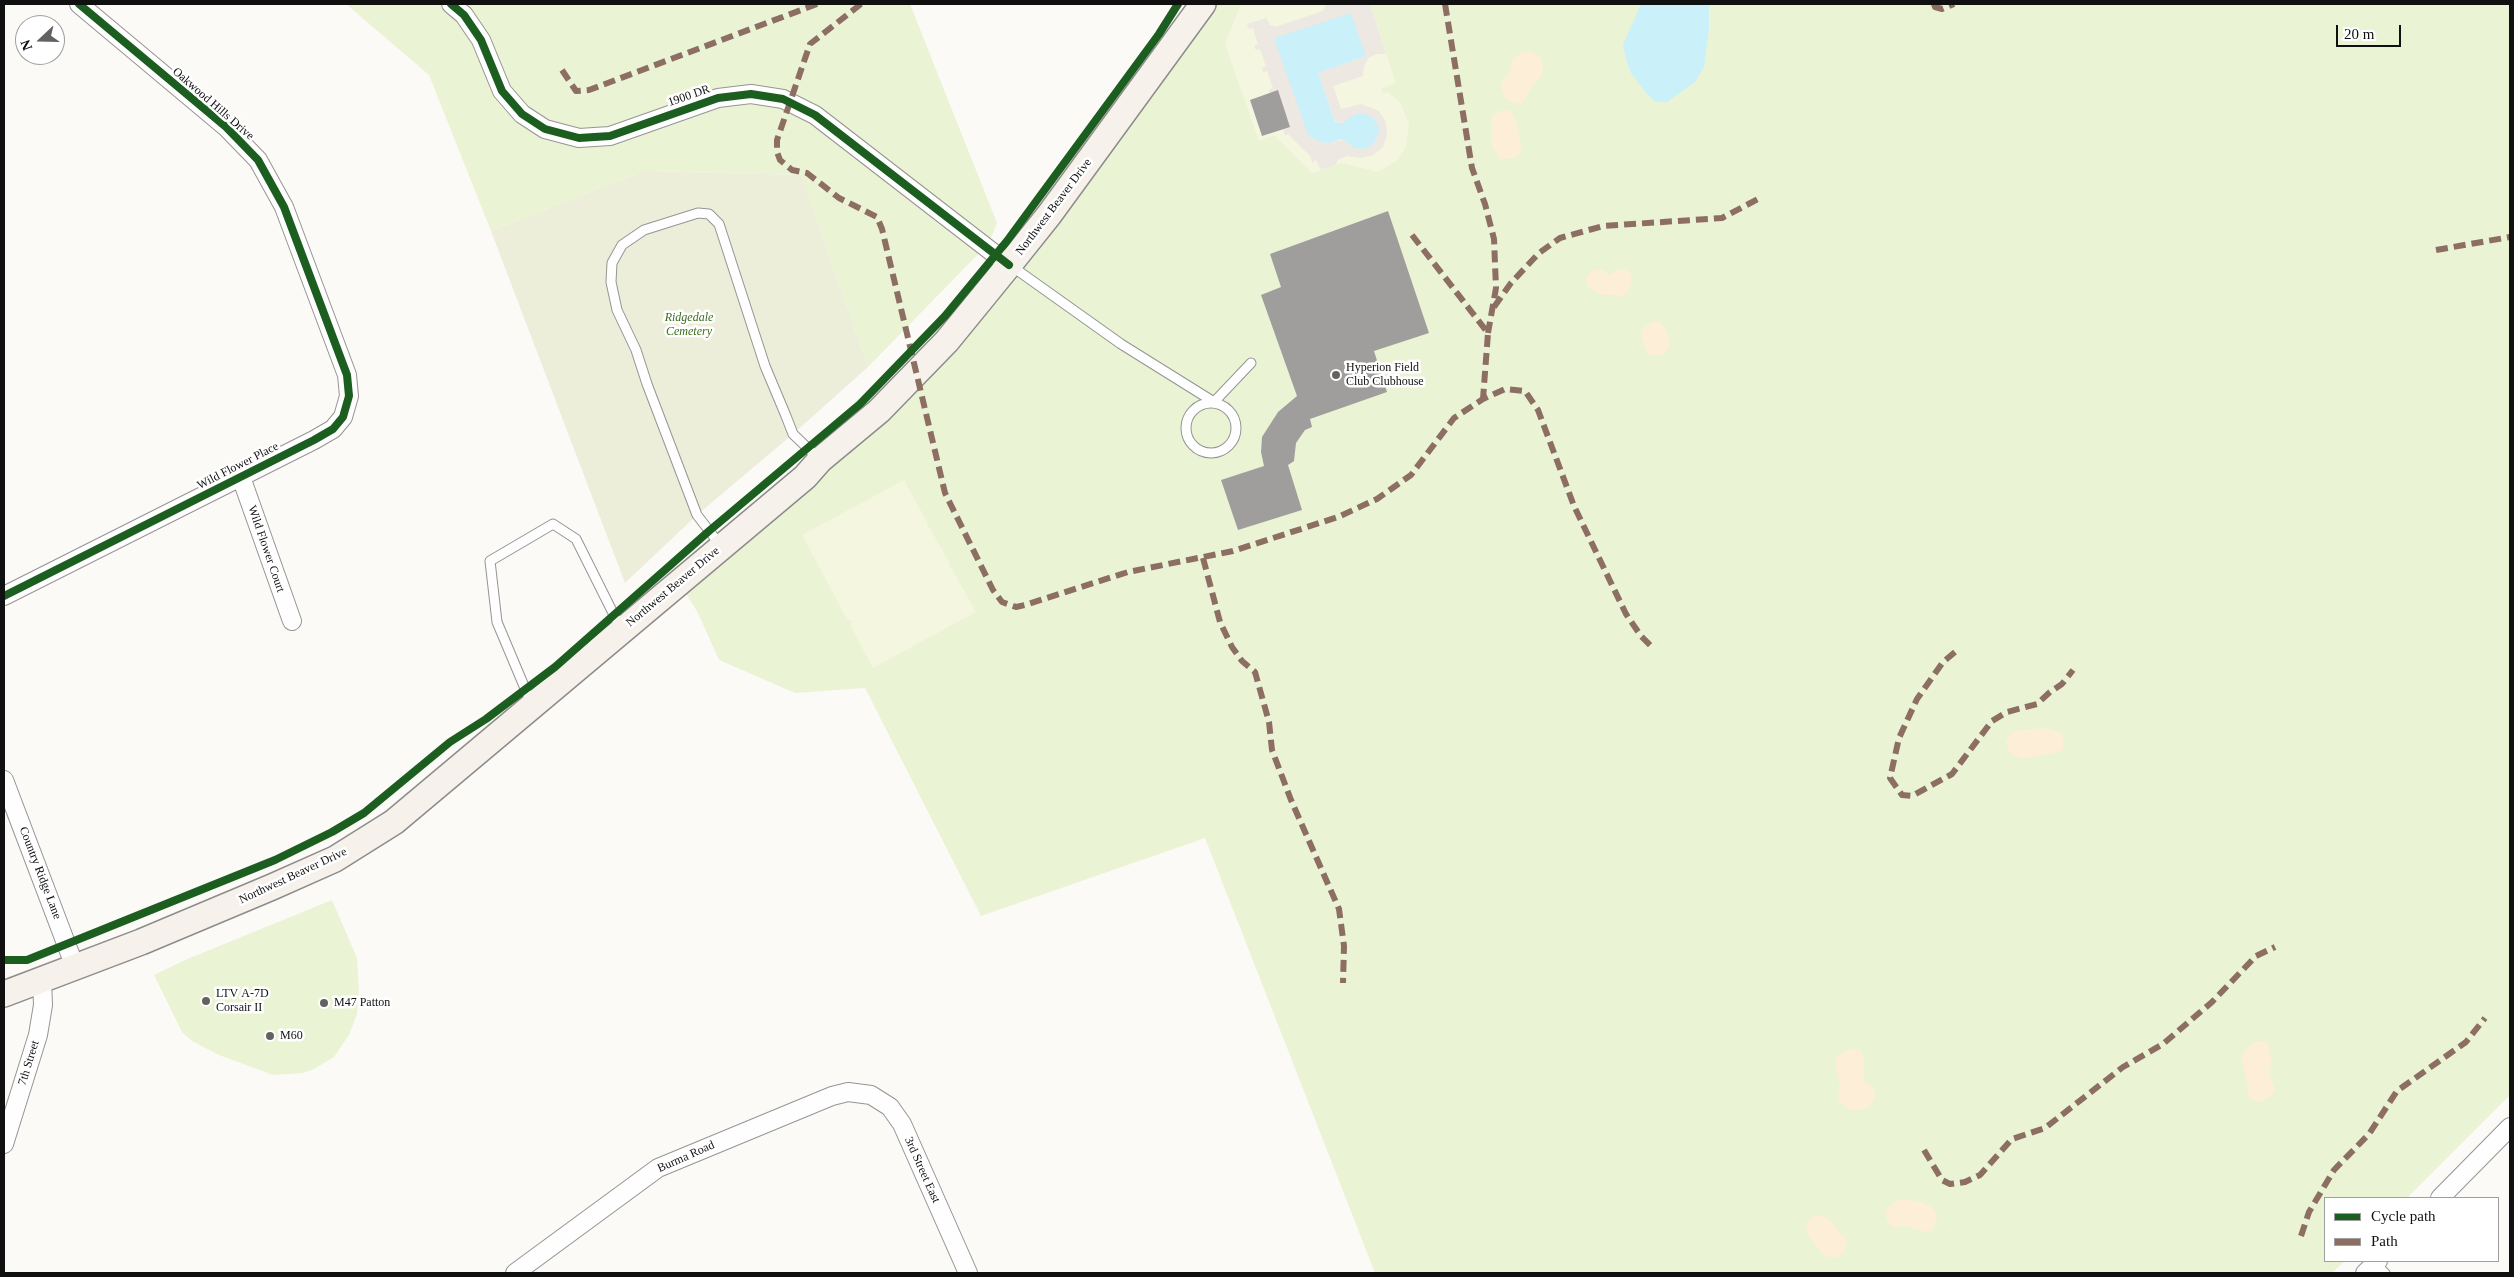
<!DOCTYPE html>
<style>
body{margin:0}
#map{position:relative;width:2514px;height:1277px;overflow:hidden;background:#fcfaf7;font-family:Georgia,serif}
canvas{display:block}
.frame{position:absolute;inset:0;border:5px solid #101010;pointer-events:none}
.legend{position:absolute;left:2324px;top:1197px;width:175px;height:65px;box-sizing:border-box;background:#fff;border:1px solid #9f9f9f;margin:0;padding:6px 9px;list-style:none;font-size:15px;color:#101010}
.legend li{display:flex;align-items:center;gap:10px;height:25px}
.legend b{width:25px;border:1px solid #9f9f9f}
.north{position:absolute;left:15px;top:15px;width:50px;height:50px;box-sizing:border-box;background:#fff;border:1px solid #9f9f9f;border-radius:50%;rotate:249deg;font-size:14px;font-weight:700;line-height:20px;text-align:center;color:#101010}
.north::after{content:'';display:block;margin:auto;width:18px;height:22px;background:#636261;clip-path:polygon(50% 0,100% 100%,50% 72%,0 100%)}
.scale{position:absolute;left:2336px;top:25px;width:65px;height:22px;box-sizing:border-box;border:2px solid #101010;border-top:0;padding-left:6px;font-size:15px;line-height:18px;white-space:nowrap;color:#101010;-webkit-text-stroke:4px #fff;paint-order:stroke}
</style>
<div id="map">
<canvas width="2514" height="1277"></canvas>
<div class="frame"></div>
<ul class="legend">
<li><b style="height:6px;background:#1b5e20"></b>Cycle path</li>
<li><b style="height:6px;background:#8d6e63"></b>Path</li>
</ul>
<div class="north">N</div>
<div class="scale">20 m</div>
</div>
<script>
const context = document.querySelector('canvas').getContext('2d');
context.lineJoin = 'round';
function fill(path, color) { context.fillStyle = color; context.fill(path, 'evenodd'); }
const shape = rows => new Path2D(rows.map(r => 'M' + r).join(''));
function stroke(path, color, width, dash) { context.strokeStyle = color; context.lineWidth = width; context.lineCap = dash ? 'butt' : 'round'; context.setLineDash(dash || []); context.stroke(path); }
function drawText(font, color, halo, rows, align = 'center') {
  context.font = font + ' Georgia,serif'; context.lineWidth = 5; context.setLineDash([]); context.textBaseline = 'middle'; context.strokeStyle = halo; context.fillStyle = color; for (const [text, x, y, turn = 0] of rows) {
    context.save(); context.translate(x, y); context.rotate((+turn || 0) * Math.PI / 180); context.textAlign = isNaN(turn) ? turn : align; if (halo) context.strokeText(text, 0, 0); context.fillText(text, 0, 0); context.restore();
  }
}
fill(shape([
 [346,4,910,4,997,223,989,243,868,367,801,175,644,171,491,231,429,75],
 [1214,4,2510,4,2510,1095,2407,1198,2325,1198,2325,1261,2345,1261,2332,1273,1375,1273,1205,838,981,916,865,688,795,693,719,660,698,613,683,589,885,418],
 [332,900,357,958,359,990,357,1014,349,1035,334,1057,314,1069,303,1073,273,1075,219,1055,192,1041,182,1032,154,975,185,960]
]), '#ebf3d5');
fill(shape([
 [1524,51,1531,52,1540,57,1543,66,1543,74,1532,86,1525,99,1519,104,1510,102,1504,96,1500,84,1509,73,1512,59],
 [1510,110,1517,123,1521,147,1520,154,1515,158,1499,159,1491,143,1491,120,1493,115,1500,111],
 [1620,269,1627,269,1632,276,1629,291,1623,296,1599,294,1587,286,1586,279,1588,274,1594,270,1603,270,1609,275],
 [1653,321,1660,322,1666,330,1669,338,1669,348,1664,354,1657,356,1648,354,1641,337,1642,329],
 [2042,728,2052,729,2062,734,2064,743,2062,751,2023,759,2011,754,2006,744,2008,737,2014,731],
 [2265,1041,2268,1045,2272,1059,2269,1073,2275,1091,2270,1097,2259,1102,2252,1100,2248,1095,2247,1080,2241,1060,2246,1048,2256,1042],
 [1852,1048,1861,1051,1865,1062,1863,1072,1865,1083,1874,1087,1875,1098,1870,1106,1861,1110,1848,1110,1839,1100,1838,1092,1840,1084,1836,1067,1836,1057],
 [1904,1199,1922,1202,1932,1207,1938,1215,1933,1230,1924,1232,1907,1226,1891,1227,1885,1215,1887,1208,1895,1201],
 [1814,1215,1823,1216,1831,1221,1847,1241,1845,1251,1836,1258,1824,1256,1809,1237,1806,1229,1807,1222]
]), '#fdeed7');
fill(shape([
 [644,171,801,175,868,367,793,434,697,515,625,583,491,231]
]), '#eceeda');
fill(shape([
 [1241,4,1370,4,1396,83,1381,89,1383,94,1388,92,1400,102,1409,124,1406,147,1398,160,1378,172,1342,163,1312,173,1274,135,1259,141,1225,44],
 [904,480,928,524,927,527,930,528,950,564,949,567,952,569,976,612,873,668,850,625,852,621,847,619,802,535]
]), '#f4f6e0');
fill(shape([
 [1326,4,1370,4,1386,54,1377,54,1368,58,1364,67,1363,76,1333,86,1341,109,1361,104,1379,111,1386,122,1387,135,1383,147,1373,155,1361,158,1347,156,1338,160,1335,165,1321,170,1316,160,1312,163,1311,157,1288,134,1285,135,1283,129,1290,127,1270,93,1269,90,1273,88,1267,71,1263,72,1262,68,1266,66,1260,49,1256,50,1254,46,1258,44,1253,28,1249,29,1247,24,1266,18,1270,25,1275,27,1323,11],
 [1274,37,1366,56,1318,73,1335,121,1343,123,1349,119,1377,138,1372,145,1359,149,1344,140,1324,143,1312,138]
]), '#ede8e2');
fill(shape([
 [1641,4,1709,4,1709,29,1704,67,1695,82,1667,102,1656,102,1647,94,1631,73,1626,60,1623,45],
 [1351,13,1366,56,1318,73,1335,122,1343,123,1352,116,1360,113,1369,115,1376,121,1379,129,1377,138,1372,145,1364,149,1355,148,1342,139,1329,143,1320,142,1308,135,1274,38]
]), '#caf0f9');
fill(shape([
 [1278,90,1290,127,1262,136,1250,100],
 [1388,211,1429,333,1374,351,1387,392,1310,419,1312,427,1305,430,1296,443,1294,461,1288,465,1302,510,1238,530,1221,480,1264,466,1261,452,1262,437,1278,412,1297,396,1261,295,1281,287,1270,254]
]), '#a09e9c');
const lane = shape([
 [1010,265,1121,344,1214,402,1251,363],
 '1186 428a25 25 0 1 1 50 0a25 25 0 1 1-50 0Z',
 [721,546,697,515,647,384,636,350,617,310,611,282,612,263,622,245,644,230,698,213,709,214,719,224,765,366,786,416,793,434,818,458],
 [532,705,497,622,490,561,553,524,576,539,621,629],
 [2375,1264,2385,1273]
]);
const street = shape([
 [451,4,464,15,481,40,502,91,522,114,545,129,579,138,610,136,718,98,751,94,783,99,815,115,1009,265],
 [241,477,292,621],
 [4,596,314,440,333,429,343,417,349,396,347,375,284,207,258,160,226,127,79,4],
 [4,780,75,967],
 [4,1144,38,1035,43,1005,42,980],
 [2440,1198,2510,1127],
 [515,1273,658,1168,832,1096,848,1092,871,1095,890,1107,902,1124,968,1273],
 [2365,1273,2378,1261]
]);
const secondary = shape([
 [4,994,141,942,272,887,335,859,394,822,805,477,820,460,879,411,947,341,1009,265,1049,215,1203,4]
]);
stroke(lane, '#969594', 11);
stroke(street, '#969594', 20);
stroke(secondary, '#8d8c8b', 28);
stroke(lane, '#fffefe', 9);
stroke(street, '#fffefe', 18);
stroke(secondary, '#f6f2eb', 25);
stroke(shape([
 [861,4,810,44,777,140,777,152,780,160,792,170,807,173,839,198,877,217,882,229,945,493,993,590,1002,602,1016,607,1025,605,1128,572,1233,551,1338,517,1377,499,1411,475,1454,418,1483,399,1505,389,1525,391,1538,410,1574,506,1599,558,1626,614,1641,636,1654,649],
 [1445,4,1472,168,1485,204,1494,239,1496,288,1488,333],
 [1934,4,1935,7,1942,9,1954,4],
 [562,70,576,91,589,90,817,4],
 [1412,235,1488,333,1483,399],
 [2436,250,2510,237],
 [1494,307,1511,283,1539,253,1560,238,1603,226,1722,218,1758,199],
 [1203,558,1220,622,1232,647,1242,661,1255,672,1269,722,1272,750,1291,800,1339,909,1344,946,1343,983],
 [1955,652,1943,662,1917,699,1899,738,1890,778,1902,795,1912,796,1952,774,1992,721,2007,712,2037,704,2050,692,2062,684,2073,670],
 [1924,1150,1942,1180,1950,1184,1965,1182,1980,1175,2012,1139,2045,1128,2123,1067,2163,1044,2212,1002,2256,956,2275,947],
 [2301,1236,2309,1212,2334,1170,2369,1134,2397,1091,2466,1042,2485,1018]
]), '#8d6e63', 6, [12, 6]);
stroke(shape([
 [451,4,464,15,481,40,502,91,522,114,545,129,579,138,610,136,718,98,751,94,783,99,815,115,1009,265],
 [4,596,314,440,333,429,343,417,349,396,347,375,284,207,258,160,226,127,79,4],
 [4,960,27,960,275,860,332,832,364,813,450,742,486,719,555,667,709,531,860,404,945,316,1007,241,1159,34,1178,4]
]), '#1b5e20', 8);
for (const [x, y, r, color] of [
 [1336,375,5,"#636261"],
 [206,1001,5,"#636261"],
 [324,1003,5,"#636261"],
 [270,1036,5,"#636261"]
]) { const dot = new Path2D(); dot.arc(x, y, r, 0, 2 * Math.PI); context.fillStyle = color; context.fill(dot); stroke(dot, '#fff', 2); }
drawText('12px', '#101010', '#fff', [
 ["1900 DR",689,96,-19],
 ["Oakwood Hills Drive",213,104,41],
 ["Northwest Beaver Drive",1054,207,-53],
 ["Wild Flower Place",238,466,-27],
 ["Wild Flower Court",266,549,71],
 ["Northwest Beaver Drive",673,587,-40],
 ["Country Ridge Lane",40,873,69],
 ["Northwest Beaver Drive",293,876,-25],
 ["7th Street",29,1063,-73],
 ["Burma Road",686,1157,-24],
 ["3rd Street East",922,1170,66]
]);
drawText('italic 12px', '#3b6d1c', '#fff', [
 ["Ridgedale",689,318],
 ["Cemetery",689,332]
]);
drawText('12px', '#101010', '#fff', [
 ["Hyperion Field",1346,368],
 ["Club Clubhouse",1346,382],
 ["LTV A-7D",216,994],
 ["Corsair II",216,1008],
 ["M47 Patton",334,1003],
 ["M60",280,1036]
], 'left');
</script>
